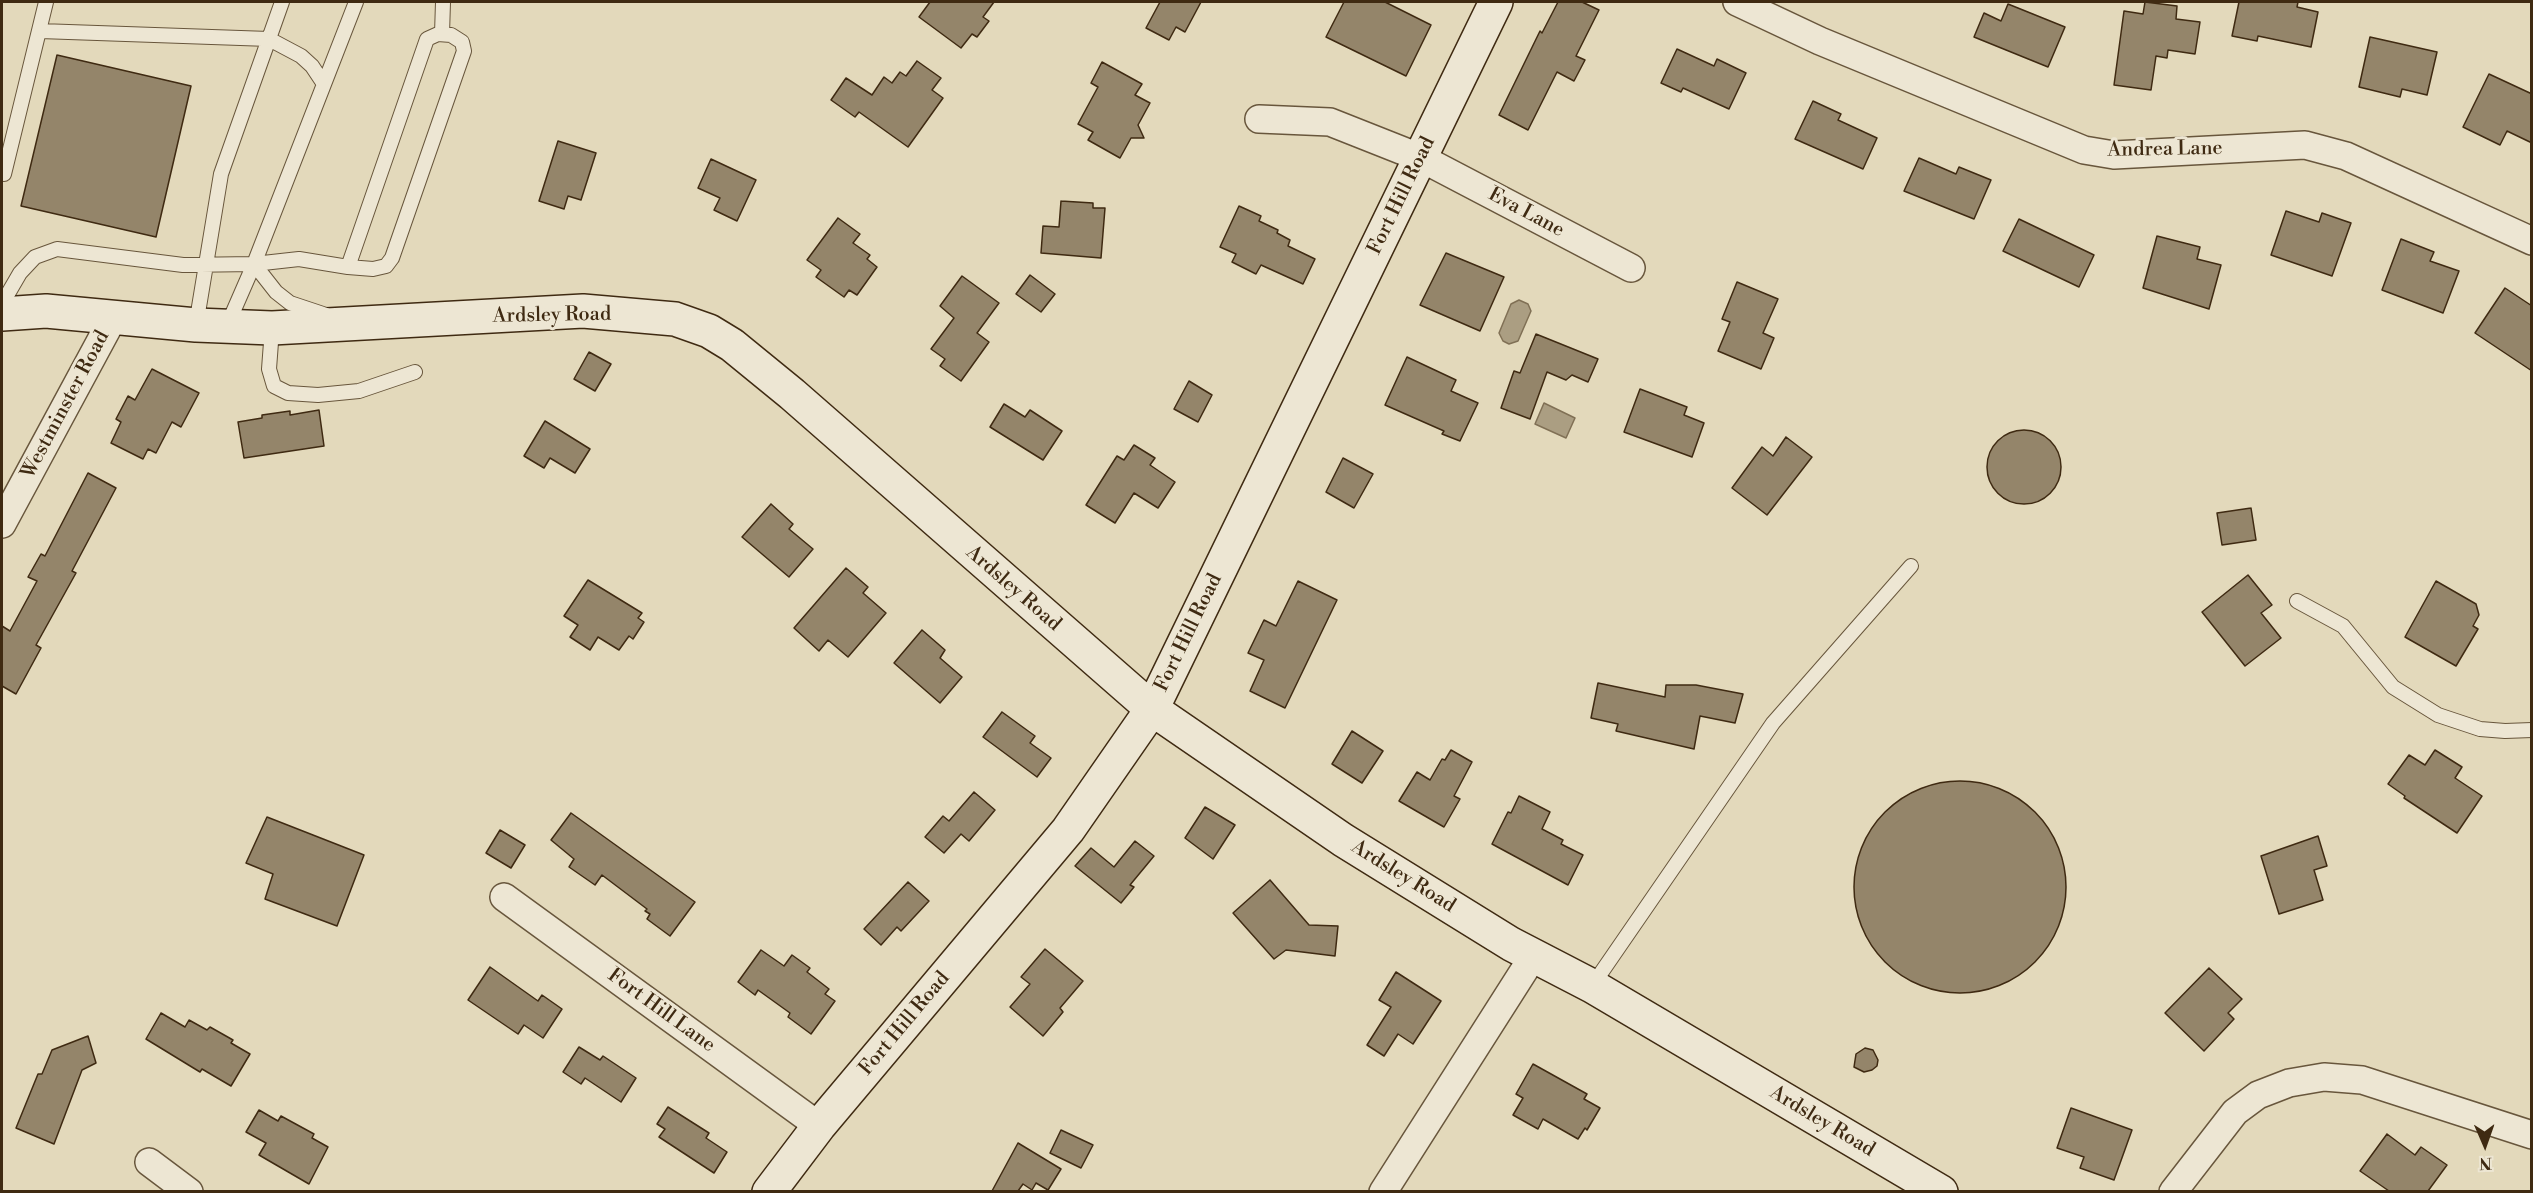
<!DOCTYPE html>
<style>
body{margin:0}
#map{position:relative;width:2533px;height:1193px;overflow:hidden;background:#e3d9bb;font-family:"Libre Bodoni",serif}
canvas{display:block}
.frame{position:absolute;inset:0;border:3px solid #3f2a12;pointer-events:none}
.north{position:absolute;left:2455px;top:1115px;width:60px;height:60px;-webkit-text-stroke:4px #ede6d3;paint-order:stroke;rotate:178deg;font-size:16px;font-weight:700;line-height:24px;text-align:center;color:#3f2a12}
.north::after{content:'';display:block;margin:auto;width:21px;height:27px;background:#3f2a12;clip-path:polygon(50% 0,100% 100%,50% 72%,0 100%)}
</style>
<div id="map">
<canvas width="2533" height="1193"></canvas>
<div class="frame"></div>
<div class="north">N</div>
</div>
<script>
const context = document.querySelector('canvas').getContext('2d');
context.lineJoin = 'round';
function fill(path, color) { context.fillStyle = color; context.fill(path, 'evenodd'); }
const shape = rows => new Path2D(rows.map(r => 'M' + r).join(''));
function stroke(path, color, width, dash) { context.strokeStyle = color; context.lineWidth = width; context.lineCap = dash ? 'butt' : 'round'; context.setLineDash(dash || []); context.stroke(path); }
function drawText(font, color, halo, rows, align = 'center') {
  context.font = font + ' "Libre Bodoni",serif'; context.lineWidth = 6; context.setLineDash([]); context.textBaseline = 'middle'; context.strokeStyle = halo; context.fillStyle = color; for (const [text, x, y, turn = 0] of rows) {
    context.save(); context.translate(x, y); context.rotate((+turn || 0) * Math.PI / 180); context.textAlign = isNaN(turn) ? turn : align; if (halo) context.strokeText(text, 0, 0); context.fillText(text, 0, 0); context.restore();
  }
}
const water = shape([
 [1519,300,1528,304,1531,311,1518,341,1509,344,1503,341,1499,333,1511,304,1519,300],
 [1544,403,1575,418,1566,438,1535,424,1544,403]
]);
fill(water, '#ab9e82');
stroke(water, '#807055', 1.5);
const building = shape([
 [930,2,994,2,983,17,989,21,977,37,972,34,961,48,919,17,930,2],
 [1160,2,1201,2,1185,32,1176,27,1169,40,1146,28,1160,2],
 [1344,2,1385,2,1431,25,1406,76,1326,37,1344,2],
 [1558,2,1582,2,1599,10,1576,56,1585,60,1574,81,1557,72,1528,130,1499,115,1540,31,1542,33,1558,2],
 [2145,2,2177,6,2176,19,2200,22,2195,54,2168,50,2167,58,2156,56,2151,90,2114,85,2124,11,2143,14,2145,2],
 [2239,2,2298,2,2297,7,2318,12,2311,47,2258,36,2257,41,2232,36,2239,2],
 [2008,4,2065,27,2048,67,1974,37,1984,13,2001,21,2008,4],
 [2370,37,2437,52,2427,95,2402,89,2400,97,2359,87,2370,37],
 [1677,49,1714,66,1717,59,1746,73,1729,109,1683,88,1681,92,1661,83,1677,49],
 [57,55,191,86,156,237,21,206,57,55],
 [917,61,941,78,932,90,943,98,908,147,859,112,855,117,831,100,846,78,872,95,884,77,892,83,900,72,906,76,917,61],
 [1102,62,1142,84,1135,95,1150,103,1138,125,1144,138,1131,138,1120,158,1088,140,1093,132,1078,124,1098,87,1091,83,1102,62],
 [2489,74,2532,94,2532,143,2507,131,2500,145,2463,127,2489,74],
 [1813,101,1841,114,1838,120,1877,138,1863,169,1795,139,1813,101],
 [558,141,596,153,581,200,568,196,564,209,539,201,558,141],
 [1919,158,1956,174,1959,167,1991,180,1974,219,1904,191,1919,158],
 [711,159,756,180,737,221,714,210,720,198,698,188,711,159],
 [1061,201,1093,203,1093,208,1105,208,1101,258,1041,253,1043,226,1059,227,1061,201],
 [1239,206,1261,216,1259,221,1278,230,1277,233,1290,240,1288,246,1315,259,1303,284,1261,265,1256,274,1232,262,1236,254,1220,247,1239,206],
 [2286,211,2319,222,2322,213,2351,223,2332,276,2271,255,2286,211],
 [838,218,860,234,853,243,870,255,867,259,877,267,857,295,849,290,844,297,816,277,821,270,807,260,838,218],
 [2019,219,2094,255,2079,287,2003,251,2019,219],
 [2157,236,2200,247,2197,259,2221,265,2209,309,2143,288,2157,236],
 [2401,239,2434,252,2430,261,2459,271,2443,313,2382,290,2401,239],
 [1446,253,1504,277,1480,331,1420,305,1446,253],
 [1030,275,1055,294,1041,312,1016,294,1030,275],
 [962,276,999,303,977,333,989,342,961,381,940,366,945,359,931,349,954,318,940,306,962,276],
 [1737,282,1778,299,1763,333,1774,338,1761,369,1718,351,1730,322,1722,319,1737,282],
 [2505,288,2532,306,2532,371,2475,333,2505,288],
 [1536,334,1598,359,1588,382,1572,375,1566,380,1547,372,1530,419,1501,408,1514,371,1520,373,1536,334],
 [589,352,611,364,595,391,574,379,589,352],
 [1407,357,1456,380,1451,391,1478,403,1460,441,1442,434,1444,431,1385,405,1407,357],
 [152,369,199,393,181,427,172,422,156,453,148,449,143,459,111,443,121,422,116,419,128,396,135,400,152,369],
 [1189,381,1212,395,1198,422,1174,409,1189,381],
 [1640,389,1687,407,1684,415,1704,423,1692,457,1624,432,1640,389],
 [1004,404,1025,417,1030,410,1062,431,1043,460,990,427,1004,404],
 [319,410,324,446,244,458,238,422,262,418,262,415,290,411,290,415,319,410],
 [545,421,590,449,575,473,550,458,544,468,524,456,545,421],
 '1987 467a37 37 0 1 1 74 0a37 37 0 1 1-74 0Z',
 [1786,437,1812,457,1767,515,1732,488,1762,447,1773,456,1786,437],
 [1134,445,1155,458,1150,465,1175,482,1158,508,1134,493,1115,523,1086,505,1117,456,1124,460,1134,445],
 [1343,458,1373,474,1354,508,1326,492,1343,458],
 [88,473,116,488,72,571,76,573,36,645,41,648,16,694,2,686,2,626,10,631,37,581,28,577,41,554,45,556,88,473],
 [771,504,793,524,789,529,813,549,789,577,742,537,771,504],
 [2251,508,2256,540,2222,545,2217,513,2251,508],
 [846,568,868,587,863,593,886,613,848,657,828,640,819,651,794,628,846,568],
 [2248,575,2272,605,2261,613,2281,638,2245,666,2202,612,2248,575],
 [588,580,642,613,638,618,644,622,633,639,629,636,619,650,598,637,590,650,570,637,578,625,564,616,588,580],
 [1298,581,1337,600,1285,708,1250,691,1264,660,1248,653,1264,620,1276,626,1298,581],
 [2436,581,2476,604,2479,615,2473,626,2478,629,2456,666,2405,637,2436,581],
 [922,630,945,650,940,658,962,677,940,703,894,663,922,630],
 [1598,683,1665,697,1666,685,1696,685,1743,694,1735,723,1700,716,1694,749,1616,731,1618,724,1591,718,1598,683],
 [1002,712,1035,736,1030,743,1051,758,1037,777,983,737,1002,712],
 [1352,731,1383,751,1362,783,1332,764,1352,731],
 [1451,750,1472,762,1454,796,1460,799,1444,827,1399,801,1417,772,1430,780,1442,759,1445,760,1451,750],
 [2435,750,2462,767,2455,778,2482,796,2457,833,2404,798,2405,796,2388,784,2409,755,2425,765,2435,750],
 '1854 887a106 106 0 1 1 212 0a106 106 0 1 1-212 0Z',
 [974,792,995,810,969,841,961,834,944,853,925,837,943,816,949,821,974,792],
 [1519,796,1550,812,1542,829,1563,840,1561,844,1583,855,1568,885,1492,844,1508,812,1511,813,1519,796],
 [1205,807,1235,825,1213,859,1185,838,1205,807],
 [571,813,695,902,670,936,647,919,650,914,645,911,647,909,602,875,595,885,569,867,574,859,551,840,571,813],
 [267,817,364,855,337,926,265,899,273,874,246,863,267,817],
 [500,830,525,845,511,868,486,853,500,830],
 [2318,836,2327,866,2314,870,2323,900,2279,914,2261,856,2318,836],
 [1135,841,1154,856,1130,885,1134,887,1121,903,1075,866,1091,848,1114,867,1135,841],
 [1270,880,1309,925,1338,926,1335,956,1286,950,1274,959,1233,913,1270,880],
 [908,882,929,901,901,931,897,927,881,945,864,929,908,882],
 [1045,949,1083,981,1060,1008,1063,1012,1043,1036,1010,1007,1030,984,1021,977,1045,949],
 [761,950,784,966,792,955,810,968,807,972,829,989,825,994,835,1001,811,1034,788,1017,790,1013,758,990,755,995,738,982,761,950],
 [490,967,538,1001,542,995,562,1009,543,1038,524,1025,518,1034,468,1000,490,967],
 [2209,968,2242,999,2228,1013,2234,1019,2204,1051,2165,1013,2209,968],
 [1396,972,1441,1001,1413,1044,1398,1034,1384,1056,1367,1045,1391,1007,1379,1000,1396,972],
 [161,1013,185,1027,189,1020,207,1030,210,1027,233,1040,231,1043,250,1054,231,1086,202,1069,200,1072,146,1039,161,1013],
 [88,1036,96,1063,82,1070,54,1144,16,1128,38,1074,42,1074,52,1050,88,1036],
 [579,1047,600,1060,603,1056,636,1078,621,1102,585,1078,581,1084,563,1072,579,1047],
 [1865,1048,1873,1050,1878,1060,1877,1066,1872,1070,1864,1072,1854,1067,1856,1054,1865,1048],
 [1533,1064,1587,1094,1584,1099,1600,1108,1587,1130,1585,1128,1578,1139,1543,1119,1538,1129,1513,1115,1523,1098,1516,1094,1533,1064],
 [668,1107,709,1133,706,1138,727,1152,714,1173,659,1137,665,1129,657,1124,668,1107],
 [2071,1108,2132,1130,2114,1180,2080,1168,2084,1157,2057,1148,2071,1108],
 [259,1110,278,1121,281,1116,314,1134,312,1138,328,1147,309,1184,259,1155,266,1143,246,1132,259,1110],
 [1061,1130,1093,1145,1081,1168,1050,1153,1061,1130],
 [2387,1134,2415,1155,2421,1147,2447,1165,2428,1191,2389,1191,2360,1171,2387,1134],
 [1018,1143,1061,1169,1048,1190,1036,1183,1032,1190,1023,1184,1018,1191,992,1191,1018,1143]
]);
fill(building, '#94856a');
stroke(building, '#3f2a12', 1.5);
const lane = shape([
 [40,31,269,39,301,56,312,66,324,84],
 [438,34,451,35,462,42,464,51,392,258,386,266,373,269,348,267,427,39,438,34],
 [442,34,443,2],
 [2,172,4,174,46,2],
 [254,264,276,292,290,303,326,315],
 [2,304,20,273,35,257,57,249,183,265,254,264,299,259,348,267],
 [196,325,221,174,282,2],
 [227,326,254,264,356,2],
 [272,329,269,369,274,386,288,393,318,395,359,391,415,372],
 [2297,601,2343,626,2393,687,2438,715,2480,729,2505,731,2532,730],
 [1592,986,1773,723,1911,566]
]);
const street = shape([
 [1737,2,1820,41,2084,150,2114,155,2305,145,2346,156,2532,241],
 [1259,119,1330,122,1421,158,1631,268],
 [2,524,113,318],
 [504,897,819,1126],
 [149,1162,189,1192],
 [1383,1192,1534,955],
 [2173,1192,2235,1112,2258,1095,2289,1083,2324,1077,2362,1080,2532,1135]
]);
const secondary = shape([
 [2,314,46,311,196,325,272,328,583,311,675,319,709,331,732,345,792,394,1152,709,1343,840,1511,944,1592,986,1941,1192],
 [769,1192,819,1126,1068,830,1152,709,1496,2]
]);
stroke(lane, '#68563c', 16);
stroke(street, '#68563c', 30);
stroke(secondary, '#3f2a12', 36);
stroke(lane, '#ede6d3', 14);
stroke(street, '#ede6d3', 27);
stroke(secondary, '#ede6d3', 33);
drawText('20px', '#3f2a12', '#ede6d3', [
 ["Andrea Lane",2165,150,-1],
 ["Fort Hill Road",1402,196,-64],
 ["Eva Lane",1526,213,28],
 ["Ardsley Road",552,316,-1],
 ["Westminster Road",66,405,-62],
 ["Ardsley Road",1013,589,41],
 ["Fort Hill Road",1189,633,-64],
 ["Ardsley Road",1403,877,32],
 ["Fort Hill Lane",661,1011,36],
 ["Fort Hill Road",905,1024,-50],
 ["Ardsley Road",1822,1122,31]
]);
</script>
